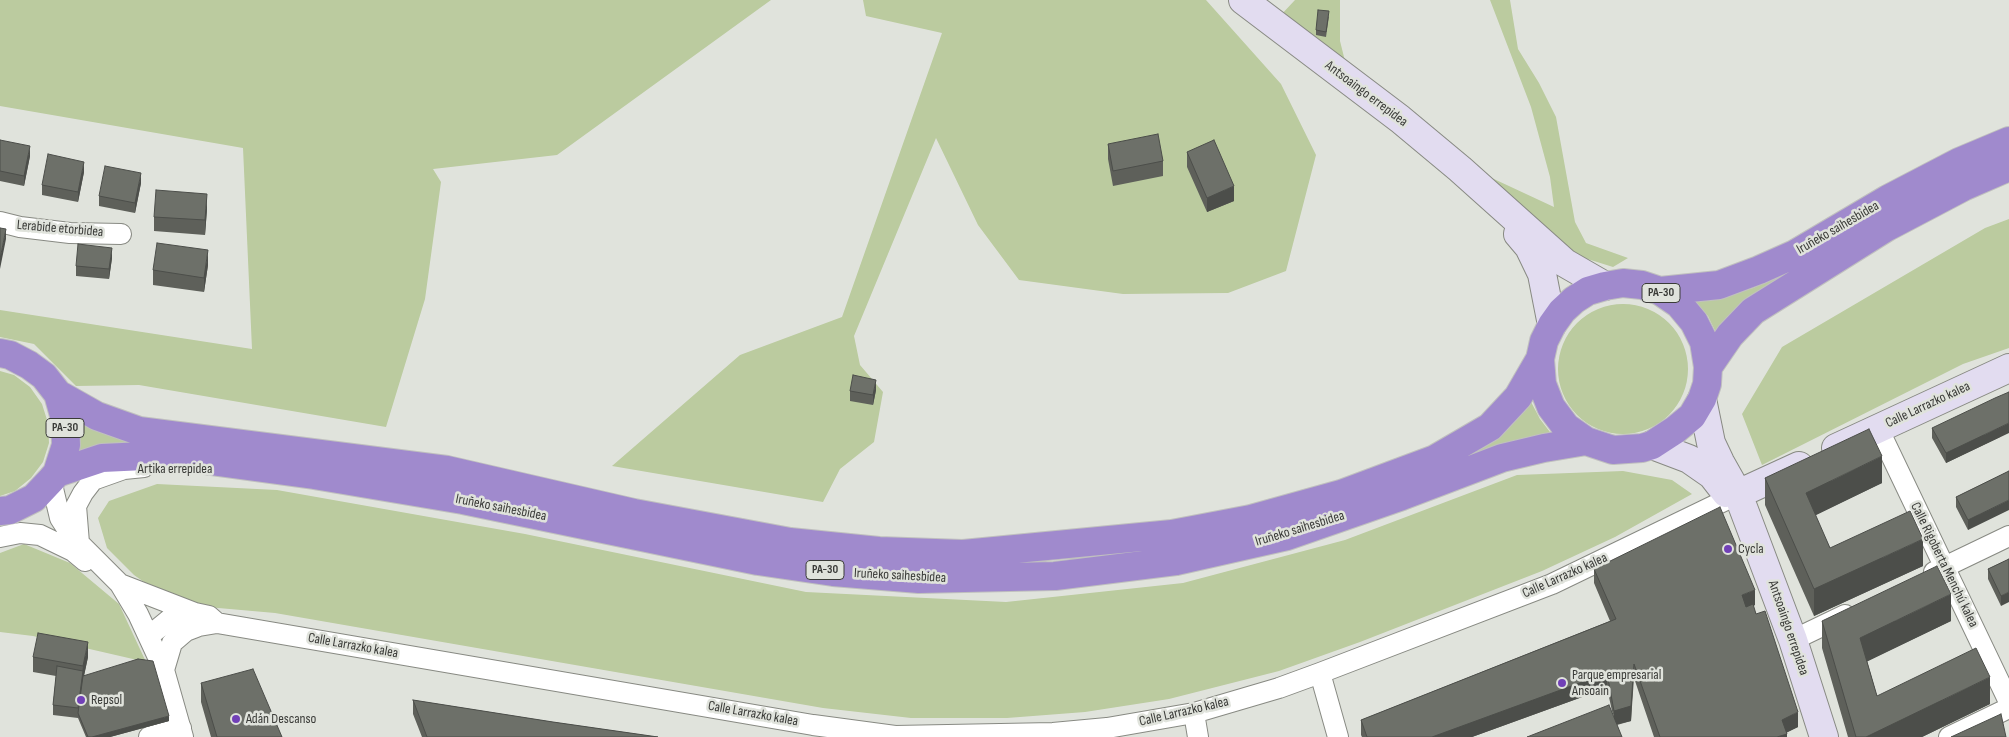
<!DOCTYPE html>
<meta charset="utf-8">
<style>
body{margin:0}
canvas{display:block;background:#e0e3dc}
</style>
<canvas width="2009" height="737"></canvas>
<script>
const context = document.querySelector('canvas').getContext('2d');
context.lineJoin = 'round';
function fill(path, color) { context.fillStyle = color; context.fill(path, 'evenodd'); }
const shape = rows => new Path2D(rows.map(r => 'M' + r).join(''));
function stroke(path, color, width, dash) { context.strokeStyle = color; context.lineWidth = width; context.lineCap = dash ? 'butt' : 'round'; context.setLineDash(dash || []); context.stroke(path); }
function drawText(font, color, halo, rows, align = 'center') {
  context.font = font + ' "Sofia Sans Condensed",sans-serif'; context.lineWidth = 5; context.setLineDash([]); context.textBaseline = 'middle'; context.strokeStyle = halo; context.fillStyle = color; for (const [text, x, y, turn = 0] of rows) {
    context.save(); context.translate(x, y); context.rotate((+turn || 0) * Math.PI / 180); context.textAlign = isNaN(turn) ? turn : align; if (halo) context.strokeText(text, 0, 0); context.fillText(text, 0, 0); context.restore();
  }
}
fill(shape([
 [0,0,771,0,557,155,433,169,441,182,425,299,386,427,139,385,76,386,34,344,0,337,0,310,252,349,243,148,0,106],
 [863,0,1206,0,1281,84,1316,155,1286,271,1228,293,1123,294,1019,280,978,225,936,138,854,336,860,365,883,392,874,442,840,469,823,502,612,466,740,355,842,317,942,33,866,16],
 [1295,0,1340,0,1340,41,1346,65,1279,17],
 [1490,0,1510,0,1518,49,1539,83,1556,117,1575,222,1586,243,1628,258,1613,267,1578,256,1481,173,1554,207,1550,177,1531,107],
 [2009,219,2009,348,1963,364,1762,465,1742,414,1782,347,1985,228],
 [1787,273,1759,294,1717,335,1708,316,1692,300,1726,295,1753,288],
 '1558 369a65 65 0 1 1 130 0a65 65 0 1 1-130 0Z',
 [0,371,14,375,30,387,42,404,48,423,49,443,43,462,31,478,15,491,0,496],
 [1530,400,1540,419,1553,436,1464,458,1510,424,1525,411],
 [79,422,148,445,78,455],
 [1623,471,1672,480,1692,494,1615,537,1542,571,1360,642,1279,671,1169,699,1085,712,1007,718,911,718,823,708,275,613,207,607,154,589,134,575,107,548,98,518,109,501,157,484,277,490,525,534,806,592,1006,602,1183,583,1345,540,1517,475],
 [24,544,70,563,119,604,146,662,33,636,0,632,0,553]
]), '#bbcb9f');
const street = shape([
 [0,222,20,227,70,233,121,234],
 [1878,428,2009,702],
 [51,480,60,518,71,535,120,584,138,614,164,670,183,737],
 [0,537,20,533,40,535,73,551,85,561],
 [79,543,76,506,83,493,93,480,124,469,144,467],
 [1934,572,2009,536],
 [120,584,195,613,209,616,217,623],
 [149,636,171,618,195,613],
 [1793,640,1845,615],
 [164,670,172,643,186,631,199,626,217,623,813,725,895,736,1053,733,1107,728,1194,713,1279,688,1320,673,1552,584,1730,498],
 [1320,673,1338,737],
 [1194,713,1198,737],
 [149,737,181,728],
 [1949,737,2009,708]
]);
const secondary = shape([
 [1243,0,1400,119,1460,169,1565,263,1605,286],
 [1518,234,1529,247,1542,274,1552,325],
 [1702,399,1711,443,1720,462,1738,494,1793,640,1824,737],
 [1652,445,1689,459,1712,475,1726,493],
 [1836,448,2009,368],
 [1738,494,1799,466]
]);
const highway = shape([
 [1660,291,1719,285,1759,270,1795,254,1888,199,1959,162,2009,141],
 [0,353,10,355,29,365,44,376,58,394,65,419,66,445,57,473,51,480,34,498,10,510,0,511],
 [1708,367,1730,335,1753,311,1887,227,1963,187,2009,167],
 [58,394,97,416,139,431,447,470,634,513,790,542,879,551,963,554,1172,534,1251,519,1341,494,1435,459,1490,427,1518,397,1540,359],
 [57,473,102,458,166,455,314,475,463,500,758,561,833,572,919,579,1055,576,1176,561,1287,536,1402,496,1502,458,1544,448,1586,441,1613,450,1642,448,1652,445,1675,430,1692,416,1702,399,1707,384,1708,367,1704,342,1694,322,1679,304,1660,291,1642,285,1623,283,1605,286,1588,291,1574,300,1562,311,1552,325,1544,341,1540,359,1542,384,1551,407,1566,427,1586,441]
]);
stroke(street, '#888a83', 22);
stroke(secondary, '#888a83', 30);
stroke(highway, '#c0c0bf', 30);
stroke(street, '#fff', 20);
stroke(secondary, '#e2dcf0', 28);
stroke(highway, '#a08acd', 28);
fill(shape([
 [1329,16,1326,37,1316,35,1316,30],
 [0,140,30,156,24,186,0,181],
 [1108,144,1163,161,1163,176,1113,186,1108,159],
 [1187,152,1234,201,1207,212,1187,167],
 [84,172,78,202,42,195,42,185],
 [141,183,135,213,99,206,99,196],
 [207,209,205,235,154,231,154,217],
 [112,258,109,279,76,276,76,266],
 [208,265,204,292,153,285,153,270],
 [876,390,873,405,850,401,850,391],
 [1932,428,2000,437,1946,463,1932,438],
 [2009,471,1968,530,1956,507,1956,497],
 [1765,478,1882,483,1815,515,1830,548,1923,566,1814,616,1765,505],
 [2009,559,2001,606,1988,579,1988,569],
 [1594,569,1755,605,1753,606,1756,614,1798,727,1787,732,1787,737,1654,737,1634,678,1631,721,1617,725,1612,711,1607,688,1472,737,1362,737,1361,735,1361,720,1610,621,1594,583],
 [1822,621,1951,621,1867,661,1877,696,1990,704,1922,737,1848,737,1822,648],
 [33,657,88,657,84,675,169,721,110,737,86,737,78,718,53,715,53,705,56,676,33,672],
 [201,683,282,737,211,737,201,702],
 [413,700,553,722,658,737,422,737,413,714]
]), '#5e605a');
fill(shape([
 [30,146,30,156,24,186,24,176],
 [84,162,84,172,78,202,78,192],
 [141,173,141,183,135,213,135,203],
 [1234,186,1234,201,1207,212,1207,198],
 [207,194,207,209,205,235,205,220],
 [6,229,6,239,0,269,0,259],
 [112,248,112,258,109,279,109,269],
 [208,250,208,265,204,292,204,278],
 [876,380,876,390,873,405,873,395],
 [2009,423,2009,433,1946,463,1946,453],
 [1882,456,1882,483,1806,520,1806,493],
 [2009,500,2009,510,1968,530,1968,520],
 [1923,539,1923,566,1814,616,1814,589],
 [1755,590,1755,605,1742,610,1742,595],
 [2009,592,2009,602,2001,606,2001,596],
 [1951,594,1951,621,1860,665,1860,638],
 [88,642,88,657,83,681,78,718,78,708,83,666],
 [1634,664,1631,721,1614,725,1614,711],
 [1607,673,1607,688,1472,737,1432,737],
 [1990,677,1990,704,1922,737,1866,737],
 [1798,712,1798,727,1782,735,1782,720],
 [169,716,169,721,110,737,92,737],
 [1787,734,1787,737,1777,737]
]), '#4c4e4a');
const building = shape([
 [1318,10,1329,11,1326,32,1316,30,1318,10],
 [1158,134,1163,161,1113,171,1108,144,1158,134],
 [0,140,30,146,24,176,0,171,0,140],
 [1214,140,1234,186,1207,198,1187,152,1214,140],
 [48,154,84,162,78,192,42,185,48,154],
 [105,166,141,173,135,203,99,196,105,166],
 [156,190,207,194,205,220,154,217,156,190],
 [0,228,6,229,0,259,0,228],
 [157,243,208,250,204,278,153,270,157,243],
 [78,244,112,248,109,269,76,266,78,244],
 [853,375,876,380,873,395,850,391,853,375],
 [2009,392,2009,423,1946,453,1932,428,1995,398,2009,392],
 [1869,429,1882,456,1806,493,1830,548,1910,511,1923,539,1814,589,1765,478,1869,429],
 [2009,471,2009,500,1968,520,1956,497,2009,471],
 [1720,507,1755,590,1742,595,1746,607,1753,604,1756,614,1765,611,1798,712,1782,720,1787,734,1777,737,1660,737,1634,664,1631,706,1614,711,1607,673,1432,737,1367,737,1361,720,1616,619,1594,569,1720,507],
 [2009,559,2009,592,2001,596,1988,569,2009,559],
 [1937,566,1951,594,1860,638,1877,696,1976,648,1990,677,1866,737,1856,737,1822,621,1937,566],
 [38,633,88,642,83,666,33,657,38,633],
 [138,659,153,661,169,716,92,737,88,737,78,713,83,676,138,659],
 [57,666,83,671,78,708,53,705,57,666],
 [253,669,282,737,217,737,201,683,253,669],
 [413,700,553,722,658,737,427,737,413,700],
 [1609,705,1622,737,1527,737,1609,705],
 [2001,714,2006,737,1951,737,2001,714]
]);
fill(building, '#6d7069');
stroke(building, '#4c4e4a', 1);
for (const [x, y, r, color] of [
 [1728,549,5,"#7140b7"],
 [1562,683,5,"#7140b7"],
 [81,700,5,"#7140b7"],
 [236,719,5,"#7140b7"]
]) { const dot = new Path2D(); dot.arc(x, y, r, 0, 2 * Math.PI); context.fillStyle = color; context.fill(dot); stroke(dot, '#e0e3dc', 2); }
for (const [x, y, w] of [
 [1661,293,38],
 [65,428,38],
 [825,570,38]
]) { const box = new Path2D(); box.roundRect(x - w / 2, y - 9.5, w, 19, 4); context.fillStyle = '#e0e3dc'; context.fill(box); stroke(box, '#3a3b38', 1); }
drawText('bold 12px', '#3a3b38', null, [
 ["PA-30",1661,293],
 ["PA-30",65,428],
 ["PA-30",825,570]
]);
drawText('14px', '#3a3b38', '#e0e3dc', [
 ["Antsoaingo errepidea",1366,94,37],
 ["Iruñeko saihesbidea",1838,228,-30],
 ["Lerabide etorbidea",60,229,5],
 ["Calle Larrazko kalea",1928,405,-25],
 ["Artika errepidea",175,469],
 ["Iruñeko saihesbidea",501,508,11],
 ["Iruñeko saihesbidea",1300,529,-17],
 ["Calle Rigoberta Menchú kalea",1944,565,64],
 ["Iruñeko saihesbidea",900,576,3],
 ["Calle Larrazko kalea",1565,576,-24],
 ["Antsoaingo errepidea",1788,628,71],
 ["Calle Larrazko kalea",353,646,10],
 ["Calle Larrazko kalea",1184,712,-13],
 ["Calle Larrazko kalea",753,714,10]
]);
drawText('14px', '#3a3b38', '#e0e3dc', [
 ["Cycla",1738,549],
 ["Parque empresarial",1572,675],
 ["Ansoain",1572,691],
 ["Repsol",91,700],
 ["Adán Descanso",246,719]
], 'left');
</script>
